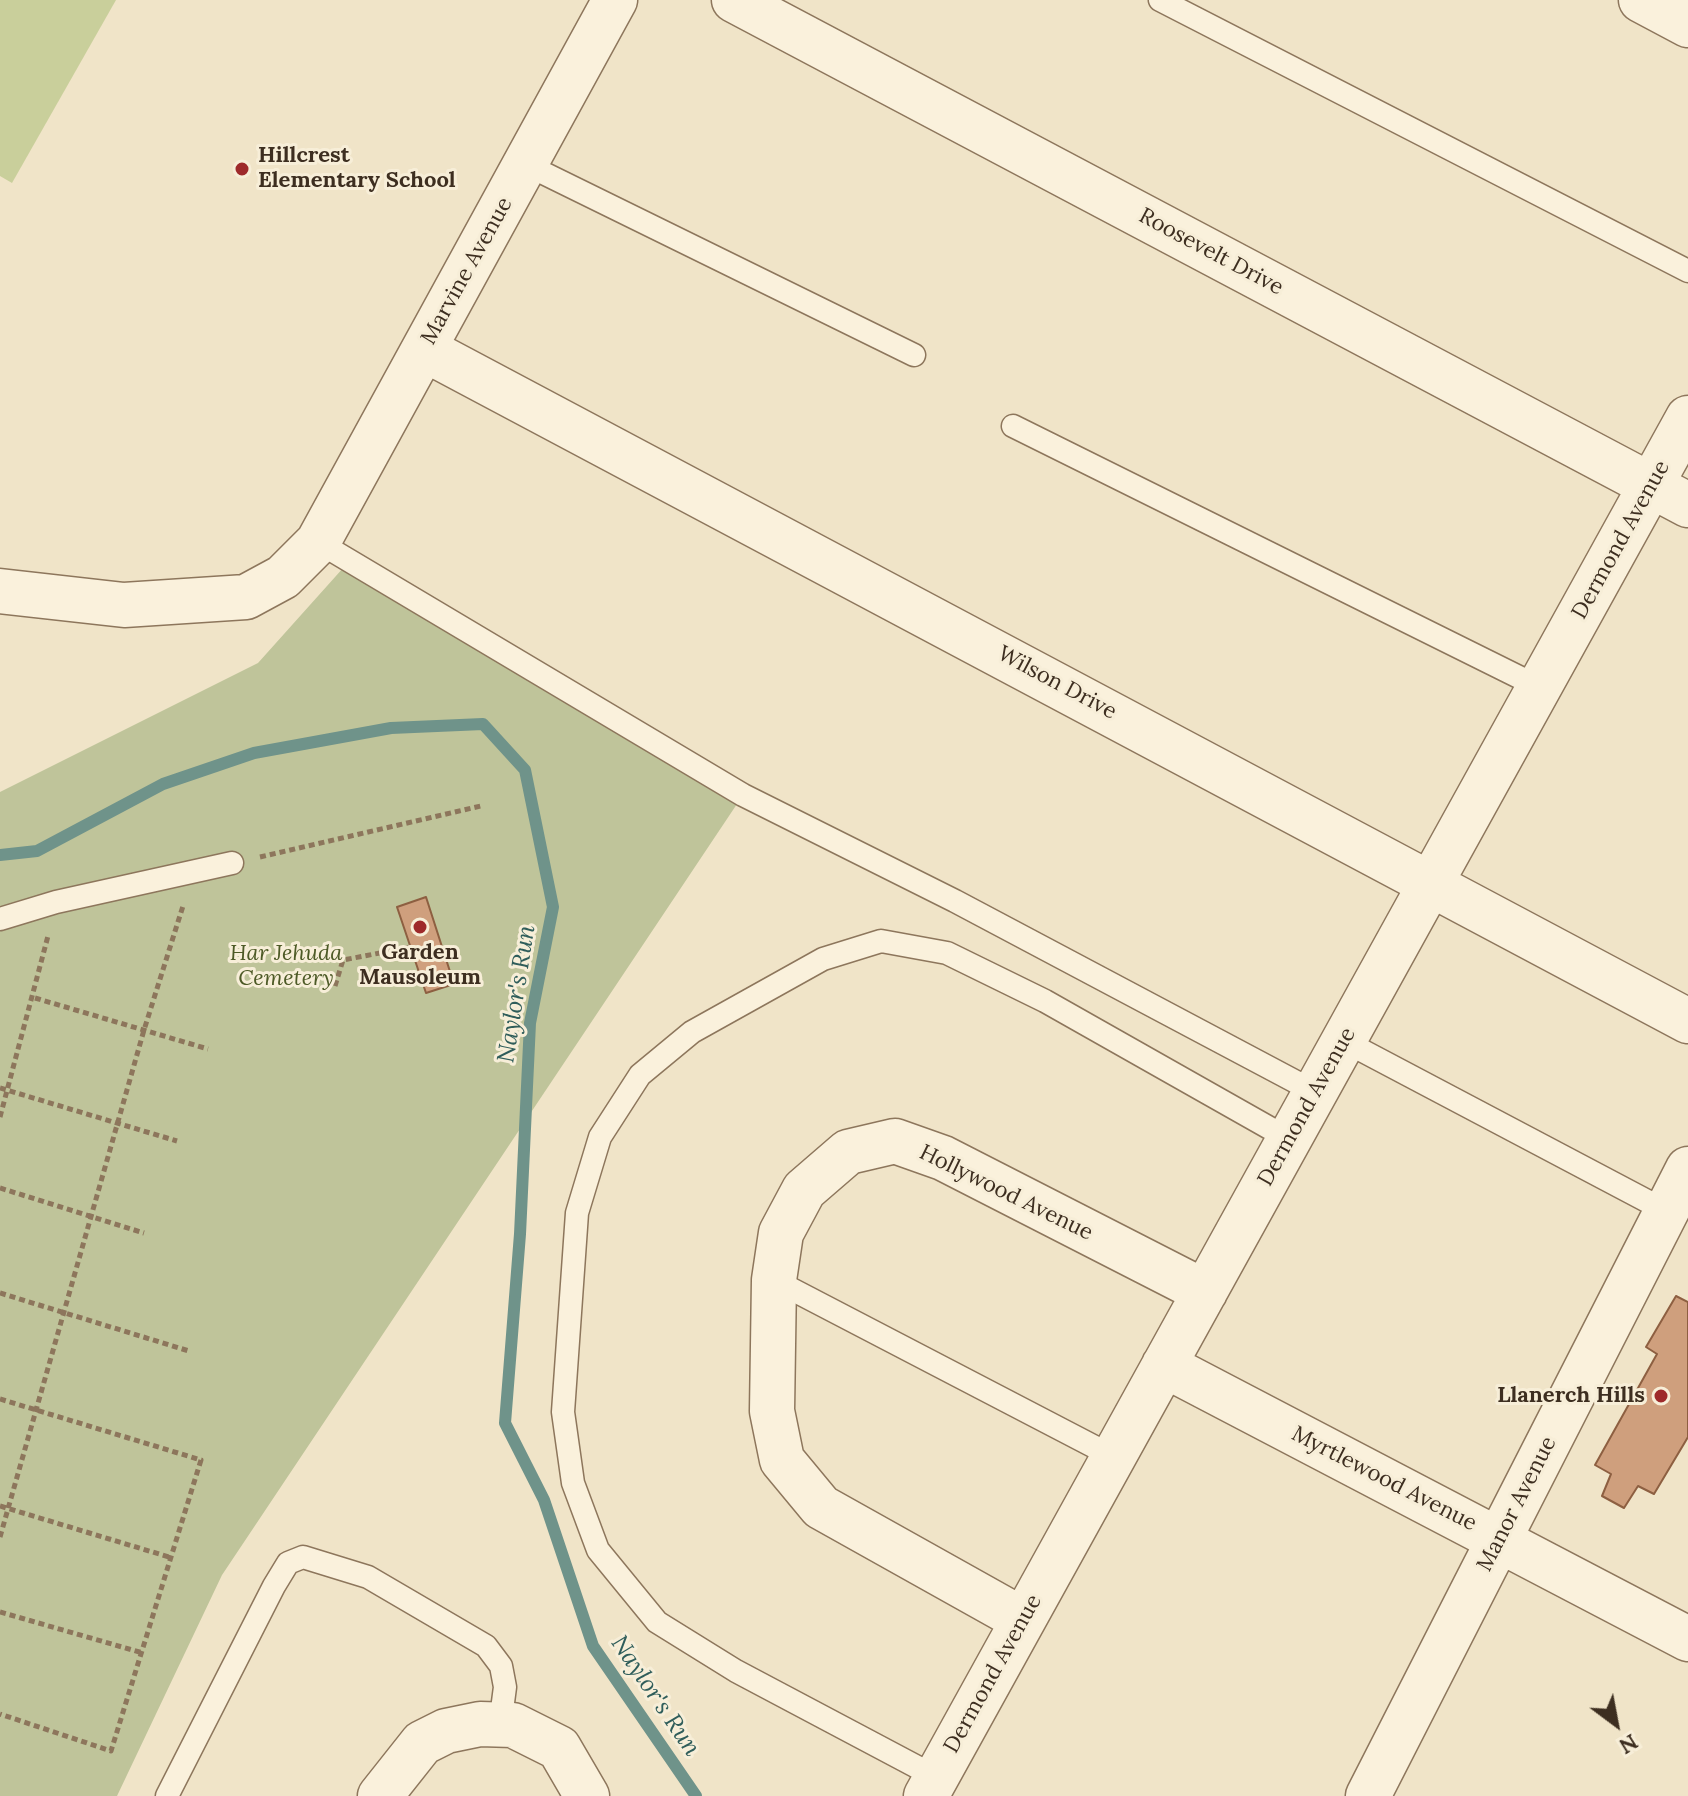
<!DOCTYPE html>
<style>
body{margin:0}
#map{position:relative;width:1688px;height:1796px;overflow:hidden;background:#f0e4c8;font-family:Lora,serif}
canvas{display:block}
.north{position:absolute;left:1576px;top:1684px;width:80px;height:80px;-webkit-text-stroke:6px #f7eed8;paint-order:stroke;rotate:148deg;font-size:22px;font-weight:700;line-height:32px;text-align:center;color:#3d2e20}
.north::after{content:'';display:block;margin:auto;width:28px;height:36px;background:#3d2e20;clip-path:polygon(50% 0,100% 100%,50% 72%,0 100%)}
</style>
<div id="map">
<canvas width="1688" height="1796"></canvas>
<div class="north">N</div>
</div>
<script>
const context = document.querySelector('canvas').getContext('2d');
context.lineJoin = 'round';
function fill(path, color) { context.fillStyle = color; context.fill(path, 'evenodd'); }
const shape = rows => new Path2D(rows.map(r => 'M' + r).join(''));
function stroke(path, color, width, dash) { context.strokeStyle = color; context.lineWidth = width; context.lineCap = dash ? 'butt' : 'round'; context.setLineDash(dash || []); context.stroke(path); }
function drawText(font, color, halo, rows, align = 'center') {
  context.font = font + ' Lora,serif'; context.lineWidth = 6; context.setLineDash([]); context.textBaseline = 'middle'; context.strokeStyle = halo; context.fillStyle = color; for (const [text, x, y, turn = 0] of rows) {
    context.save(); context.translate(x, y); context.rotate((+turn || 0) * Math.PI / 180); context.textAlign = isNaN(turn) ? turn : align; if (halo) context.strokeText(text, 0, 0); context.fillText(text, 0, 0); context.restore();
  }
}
fill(shape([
 [0,0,116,0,12,183,0,176]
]), '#c9cf9b');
fill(shape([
 [344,567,743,795,222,1575,117,1796,0,1796,0,792,258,663]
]), '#bfc49a');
stroke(shape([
 [0,855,37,851,163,784,254,753,391,728,483,724,525,770,553,907,530,1023,520,1234,505,1423,544,1500,593,1646,696,1796]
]), '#6f938a', 12);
const building = shape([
 [426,897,454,984,426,993,397,907,426,897],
 [1676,1296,1688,1302,1688,1437,1654,1494,1638,1486,1624,1508,1602,1496,1611,1474,1595,1465,1657,1354,1646,1347,1676,1296]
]);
fill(building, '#cf9f7d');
stroke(building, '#8d5f41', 2);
const lane = shape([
 [1160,0,1688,271],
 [525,164,914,355],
 [1013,426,1539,687],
 [318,542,743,795,955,901,1315,1092],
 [0,919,56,902,232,863],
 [1344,1041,1666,1211],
 [774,1280,1114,1457],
 [936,1777,736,1671,657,1622,598,1550,573,1483,563,1412,577,1213,600,1137,640,1075,692,1032,823,959,881,941,947,953,1045,1001,1289,1139],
 [167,1796,274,1586,288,1563,303,1557,368,1577,486,1646,501,1666,505,1687,500,1725]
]);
const street = shape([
 [734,0,1688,505],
 [1641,0,1688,25],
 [424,349,1688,1021],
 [0,591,124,605,246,597,283,577,318,542,615,0],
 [1164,1365,1688,1639],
 [1023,1620,821,1507,782,1460,772,1411,774,1280,781,1233,804,1190,848,1152,895,1141,943,1158,1205,1292],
 [380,1796,422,1743,446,1731,480,1724,513,1725,559,1748,587,1796],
 [926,1796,1688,418],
 [1368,1796,1688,1169]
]);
stroke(lane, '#8d765c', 25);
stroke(street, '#8d765c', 47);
stroke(shape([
 [260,857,481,806],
 [335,986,343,960,411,947],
 [35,998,208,1049],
 [0,1088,177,1141],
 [0,1117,48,936],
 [0,1188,144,1233],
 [0,1293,189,1351],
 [0,1399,201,1460,111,1751,0,1714],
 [0,1506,169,1557],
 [0,1537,144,1030,183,906],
 [0,1612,143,1653]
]), '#8d765c', 5, [6, 4]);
stroke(lane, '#faf1dc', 22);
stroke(street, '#faf1dc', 44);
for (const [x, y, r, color] of [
 [242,169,8,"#9e2a2b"],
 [420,927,8,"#9e2a2b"],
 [1661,1396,8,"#9e2a2b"]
]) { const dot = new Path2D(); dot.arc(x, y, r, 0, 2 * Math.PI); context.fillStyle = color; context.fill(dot); stroke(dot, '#f7eed8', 3); }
drawText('bold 22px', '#3d2e20', '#f7eed8', [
 ["Hillcrest",258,156],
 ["Elementary School",258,181],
 ["Garden",420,953,"center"],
 ["Mausoleum",420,978,"center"],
 ["Llanerch Hills",1645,1396,"right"]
], 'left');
drawText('22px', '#3d2e20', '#f7eed8', [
 ["Roosevelt Drive",1211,252,28],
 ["Marvine Avenue",467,271,-61],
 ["Dermond Avenue",1621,540,-61],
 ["Wilson Drive",1057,683,28],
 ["Dermond Avenue",1307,1107,-61],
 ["Hollywood Avenue",1006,1193,26],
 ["Myrtlewood Avenue",1384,1479,27],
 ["Manor Avenue",1517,1504,-63],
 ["Dermond Avenue",993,1674,-61]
]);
drawText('italic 22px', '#4d5a26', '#f7eed8', [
 ["Har Jehuda",286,954],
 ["Cemetery",286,979]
]);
drawText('italic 24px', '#2f5d5a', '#f7eed8', [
 ["Naylor's Run",517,994,-81],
 ["Naylor's Run",655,1696,56]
]);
</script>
